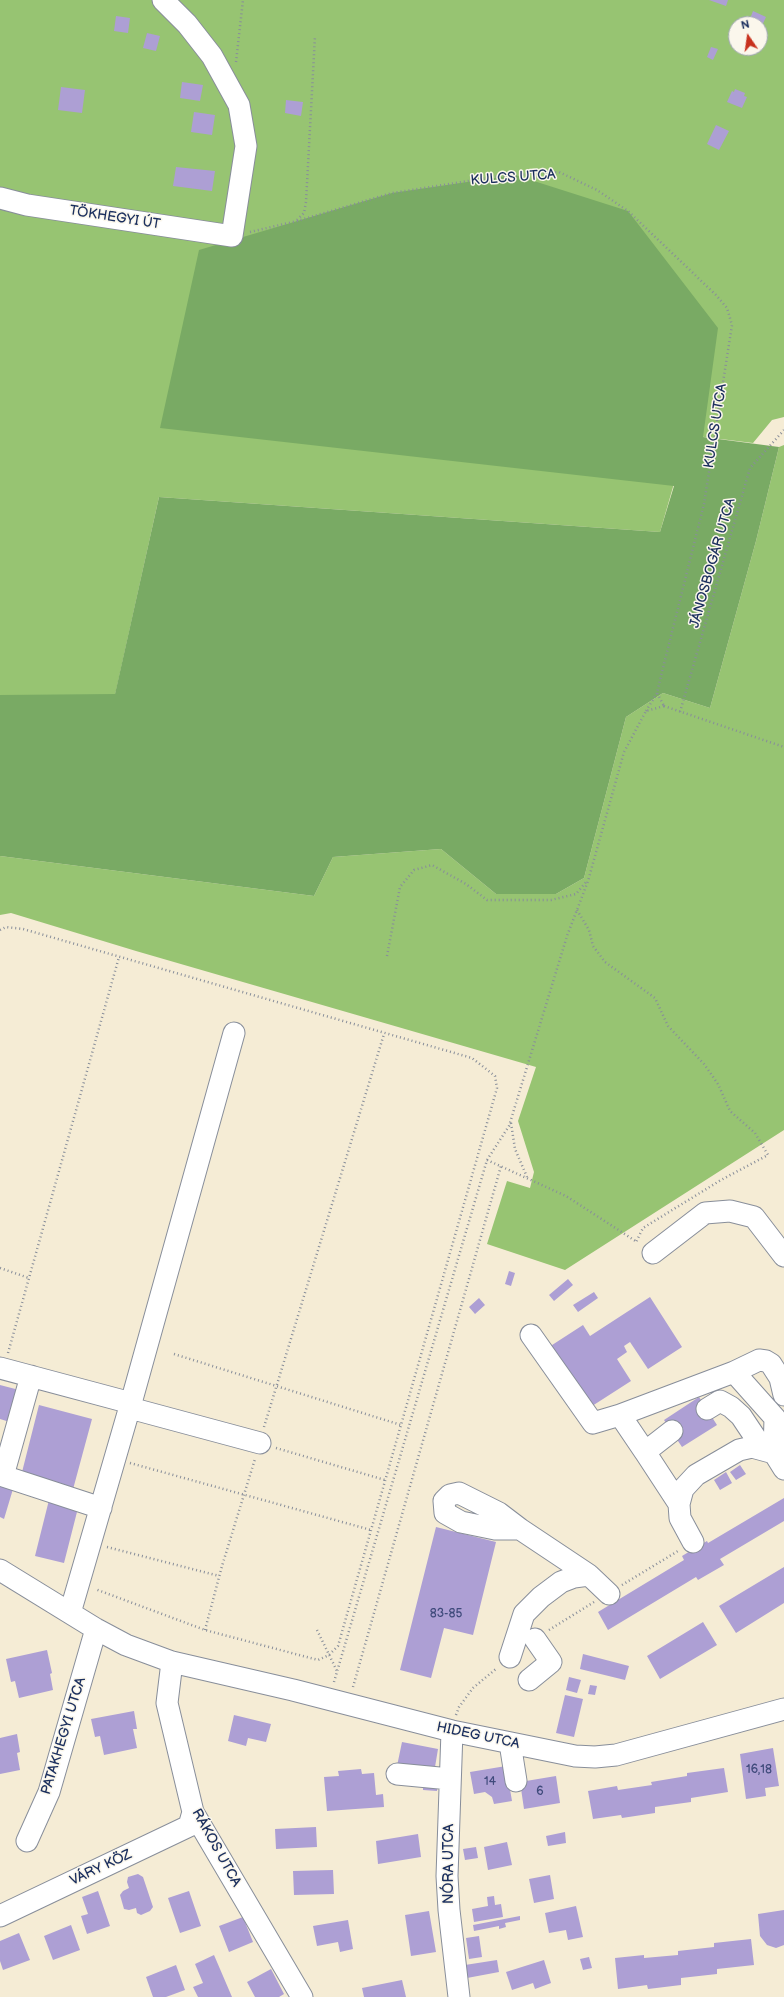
<!DOCTYPE html>
<meta charset="utf-8">
<style>
body{margin:0}
#map{position:relative;width:784px;height:1997px;overflow:hidden;background:#f5ecd5;font-family:"Balsamiq Sans",sans-serif}
canvas{display:block}
.north{position:absolute;left:728px;top:16px;width:40px;height:40px;box-sizing:border-box;background:#fbf7ec;border:1px solid #a1a7b3;border-radius:50%;rotate:347deg;font-size:11px;font-weight:700;line-height:16px;text-align:center;color:#1b2f5e}
.north::after{content:'';display:block;margin:auto;width:14px;height:18px;background:#c8321e;clip-path:polygon(50% 0,100% 100%,50% 72%,0 100%)}
</style>
<div id="map">
<canvas width="784" height="1997"></canvas>
<div class="north">N</div>
</div>
<script>
const context = document.querySelector('canvas').getContext('2d');
context.lineJoin = 'round';
function fill(path, color) { context.fillStyle = color; context.fill(path, 'evenodd'); }
const shape = rows => new Path2D(rows.map(r => 'M' + r).join(''));
function stroke(path, color, width, dash) { context.strokeStyle = color; context.lineWidth = width; context.lineCap = dash ? 'butt' : 'round'; context.setLineDash(dash || []); context.stroke(path); }
function drawText(font, color, halo, rows, align = 'center') {
  context.font = font + ' "Balsamiq Sans",sans-serif'; context.lineWidth = 3; context.setLineDash([]); context.textBaseline = 'middle'; context.strokeStyle = halo; context.fillStyle = color; for (const [text, x, y, turn = 0] of rows) {
    context.save(); context.translate(x, y); context.rotate((+turn || 0) * Math.PI / 180); context.textAlign = isNaN(turn) ? turn : align; if (halo) context.strokeText(text, 0, 0); context.fillText(text, 0, 0); context.restore();
  }
}
fill(shape([
 [0,0,784,0,784,417,772,420,753,443,688,435,660,532,159,497,115,695,0,695],
 [736,24,760,24,760,48,736,48],
 [784,445,784,1130,565,1270,487,1244,507,1181,530,1188,534,1172,518,1121,536,1067,136,951,11,913,0,915,0,856,314,896,333,857,441,849,496,894,556,894,584,878,626,717,663,693,710,708,756,541,779,447]
]), '#97c472');
fill(shape([
 [515,175,628,211,718,328,703,437,779,447,756,541,710,708,663,693,626,717,584,878,556,894,496,894,441,849,333,857,314,896,0,856,0,695,115,694,159,497,660,532,674,486,160,428,199,250,392,193]
]), '#79aa64');
fill(shape([
 [709,0,728,0,726,6],
 [753,11,766,17,760,30,760,24,748,24],
 [116,16,130,18,128,33,114,31],
 [147,33,160,36,156,51,143,48],
 [711,47,718,49,713,60,707,57],
 [182,82,203,85,200,101,180,98],
 [61,87,85,90,82,113,58,110],
 [735,89,745,93,744,96,747,97,742,108,727,102,732,91,734,92],
 [286,100,303,102,301,116,285,113],
 [194,112,215,115,212,135,191,132],
 [716,125,729,131,719,150,707,144],
 [176,167,215,171,212,191,173,186],
 [509,1271,515,1273,511,1286,505,1284],
 [568,1279,573,1285,554,1301,549,1295],
 [594,1292,598,1298,578,1312,573,1305],
 [650,1297,682,1347,648,1369,630,1342,624,1346,627,1352,617,1359,631,1381,589,1408,549,1347,583,1325,590,1336],
 [479,1298,485,1305,475,1314,469,1307],
 [0,1385,23,1391,13,1423,0,1419],
 [699,1397,717,1425,682,1447,664,1420],
 [39,1405,92,1419,72,1493,20,1480],
 [740,1465,746,1474,736,1480,730,1472],
 [726,1472,732,1483,720,1490,714,1480],
 [0,1485,13,1489,4,1519,0,1517],
 [784,1498,784,1521,720,1559,724,1565,698,1580,696,1577,608,1630,598,1612,684,1560,682,1556,707,1541,708,1543],
 [49,1500,78,1508,64,1563,35,1556],
 [436,1527,496,1542,473,1635,444,1628,431,1678,400,1670],
 [784,1567,784,1603,736,1633,719,1606],
 [703,1622,717,1645,660,1679,647,1656],
 [47,1650,52,1673,50,1674,53,1690,19,1698,15,1681,11,1682,6,1659],
 [583,1654,629,1666,625,1680,580,1669],
 [569,1677,581,1680,577,1693,566,1690],
 [590,1685,597,1686,595,1695,588,1694],
 [565,1695,583,1699,574,1737,556,1733],
 [134,1711,137,1729,133,1729,137,1748,104,1755,100,1736,95,1737,91,1719],
 [234,1715,271,1724,266,1742,248,1738,246,1746,228,1741],
 [17,1734,20,1752,17,1753,20,1770,0,1774,0,1738],
 [402,1742,438,1749,434,1773,397,1766],
 [773,1748,779,1786,765,1788,766,1796,746,1799,740,1754],
 [506,1766,512,1801,494,1804,492,1797,485,1792,474,1794,470,1772],
 [724,1768,728,1792,691,1798,691,1802,655,1807,655,1813,622,1818,621,1815,593,1819,588,1791,617,1786,618,1790,652,1785,651,1782,687,1776,687,1773],
 [361,1769,362,1774,374,1773,376,1795,383,1794,384,1807,327,1811,324,1777,339,1776,338,1771],
 [556,1776,560,1803,524,1809,520,1782],
 [423,1781,437,1782,437,1791,423,1790],
 [316,1827,317,1847,276,1849,275,1829],
 [565,1832,566,1843,548,1846,546,1836],
 [418,1834,421,1857,378,1864,376,1841],
 [507,1842,512,1865,488,1870,484,1847],
 [476,1847,478,1858,465,1860,463,1849],
 [333,1870,334,1894,294,1895,293,1871],
 [138,1874,143,1877,153,1907,150,1911,141,1915,137,1913,136,1908,129,1910,124,1909,120,1895,123,1891,129,1888,127,1882,128,1877],
 [550,1875,554,1899,534,1903,529,1879],
 [98,1891,110,1926,87,1934,81,1916,88,1914,82,1897],
 [189,1891,201,1926,180,1933,168,1898],
 [494,1896,495,1905,501,1904,503,1917,474,1922,472,1909,488,1906,487,1897],
 [576,1906,583,1937,568,1940,566,1930,549,1933,545,1913],
 [784,1910,784,1945,776,1948,767,1945,760,1936,758,1914],
 [429,1911,436,1952,411,1956,405,1915],
 [520,1916,520,1920,505,1923,506,1927,499,1929,499,1926,474,1931,473,1925],
 [243,1917,253,1942,229,1952,219,1926],
 [348,1920,353,1949,340,1952,338,1942,317,1946,313,1926],
 [71,1925,80,1950,53,1960,44,1936],
 [19,1933,30,1960,3,1970,0,1961,0,1941],
 [479,1936,482,1957,469,1959,466,1938],
 [751,1939,754,1965,717,1969,717,1974,681,1978,681,1985,648,1989,647,1985,618,1989,615,1958,644,1955,644,1958,678,1955,678,1951,714,1947,714,1943],
 [214,1955,232,1997,198,1997,193,1987,203,1983,195,1964],
 [589,1957,592,1968,583,1970,580,1959],
 [497,1960,499,1972,467,1978,465,1965],
 [544,1960,551,1983,535,1989,533,1983,512,1990,506,1972],
 [176,1965,185,1990,166,1997,153,1997,146,1977],
 [271,1969,284,1994,279,1997,255,1997,247,1982],
 [402,1980,406,1997,364,1997,362,1988]
]), '#ad9fd4');
const minor = shape([
 [0,198,27,205,232,236,246,146,239,105,212,56,187,24,163,0],
 [653,1253,705,1213,730,1211,754,1217,784,1256],
 [531,1335,593,1423,620,1415,734,1372,775,1418,774,1453],
 [0,1368,131,1403],
 [734,1372,759,1360,766,1361,771,1364,780,1378,784,1395],
 [31,1376,3,1476,101,1508],
 [130,1408,260,1443],
 [707,1409,720,1401,731,1407,741,1416,763,1449],
 [620,1415,645,1452],
 [672,1431,645,1452,679,1504],
 [520,1529,495,1529,461,1522,445,1513,444,1501,450,1495,459,1493,499,1513,520,1529,589,1575],
 [693,1542,680,1518,679,1504,683,1489,696,1475,739,1450,752,1447,774,1453,784,1469],
 [0,1570,96,1629,126,1645,172,1662,293,1690,452,1731,575,1756,595,1757,616,1755,784,1709],
 [70,1613,131,1403,234,1033],
 [510,1657,524,1614,541,1597,561,1582,574,1577,589,1575,609,1594],
 [172,1662,167,1703,193,1812,302,1997],
 [529,1680,551,1662,535,1639],
 [452,1731,447,1876,449,1910,459,1997],
 [510,1743,516,1781],
 [397,1774,450,1779],
 [27,1841,49,1792,96,1629],
 [0,1916,189,1826,193,1812]
]);
stroke(minor, '#888e9a', 23);
stroke(shape([
 [236,62,243,0],
 [297,220,304,213,306,202,315,36],
 [250,232,297,221,392,193,500,176,559,172,597,190,628,211,716,295,727,308,732,325,704,504,659,684,657,693,664,706],
 [664,706,784,747],
 [646,711,657,693],
 [680,712,750,468,784,430],
 [577,910,589,930,593,946,605,962,655,998,668,1026,704,1064,718,1084,730,1111,755,1133,768,1155,721,1180,643,1228,636,1242],
 [0,930,6,927,23,929,472,1058,495,1076,497,1088,338,1646,329,1655,318,1660,205,1630,95,1589],
 [387,956,400,887,414,870,432,865,466,884,487,900,551,900,576,894,586,882],
 [511,1123,515,1149,527,1177],
 [487,1160,566,1196,637,1242],
 [0,1268,29,1278],
 [8,1353,119,957],
 [174,1354,401,1425],
 [264,1427,384,1034],
 [276,1448,385,1480],
 [130,1463,371,1530],
 [107,1547,219,1576],
 [622,1585,678,1551],
 [205,1630,222,1566,255,1459],
 [317,1630,337,1671],
 [549,1630,594,1602],
 [334,1682,487,1160,509,1126,567,936,588,881,624,752,646,711,664,706],
 [353,1687,501,1166],
 [456,1715,459,1707,473,1688,497,1668]
]), '#888e9a', 2.5, [1, 3]);
stroke(minor, '#fff', 21);
drawText('12px', '#404b7c', null, [
 ["83-85",446,1614],
 ["16,18",759,1770],
 ["14",490,1782],
 ["6",540,1792]
]);
drawText('14px', '#1b2f5e', '#fbf7ec', [
 ["KULCS UTCA",513,178,-4],
 ["TÖKHEGYI ÚT",115,218,9],
 ["KULCS UTCA",716,426,-81],
 ["JÁNOSBOGÁR UTCA",713,563,-74],
 ["PATAKHEGYI UTCA",64,1736,-73],
 ["HIDEG UTCA",478,1736,12],
 ["RÁKOS UTCA",216,1848,61],
 ["NÓRA UTCA",449,1864,-90],
 ["VÁRY KÖZ",101,1868,-25]
]);
</script>
